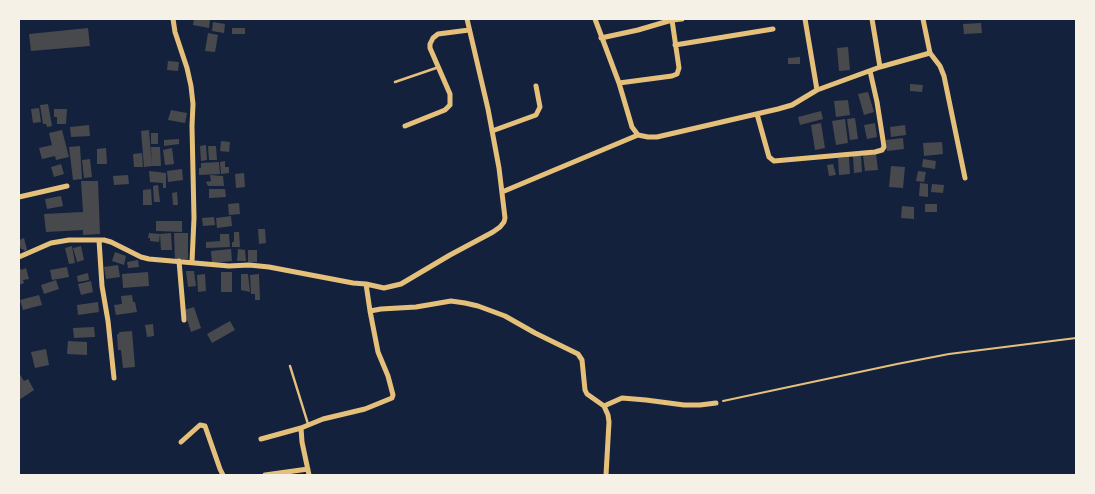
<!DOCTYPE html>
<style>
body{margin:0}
#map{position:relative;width:1095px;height:494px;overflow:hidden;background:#14213d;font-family:Karla,sans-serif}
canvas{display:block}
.frame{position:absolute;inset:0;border:20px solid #f6f1e7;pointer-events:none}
</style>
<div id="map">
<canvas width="1095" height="494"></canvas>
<div class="frame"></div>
</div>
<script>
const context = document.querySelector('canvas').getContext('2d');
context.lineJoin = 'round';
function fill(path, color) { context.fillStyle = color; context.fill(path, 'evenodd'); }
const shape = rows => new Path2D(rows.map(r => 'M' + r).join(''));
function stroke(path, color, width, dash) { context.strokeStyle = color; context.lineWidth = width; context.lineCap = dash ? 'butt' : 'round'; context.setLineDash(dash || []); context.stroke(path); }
fill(shape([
 [194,19,210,19,209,28,193,25],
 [213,22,225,24,224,33,212,31],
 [981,23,982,33,964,34,963,24],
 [88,28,90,46,31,51,29,34],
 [232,28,245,28,245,34,232,34],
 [208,33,218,35,215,52,205,51],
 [848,47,850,70,839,71,837,48],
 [800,57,800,64,788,64,788,58],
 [168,61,179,62,178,71,167,70],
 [910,84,923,85,922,92,910,91],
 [868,92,874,112,864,115,858,94],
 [848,100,850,115,836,117,834,101],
 [48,104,52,126,47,127,46,124,43,124,40,105],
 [39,108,41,122,33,123,31,109],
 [54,109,67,109,66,124,57,124,57,117,54,117],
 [171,110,187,113,185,123,168,120],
 [821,111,823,119,800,125,798,117],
 [855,118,858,139,850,140,847,119],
 [845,119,848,143,836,145,832,121],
 [821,123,825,148,815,150,811,125],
 [875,123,877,137,867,139,864,125],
 [89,125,90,136,71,137,70,127],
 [905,125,906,135,891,137,890,127],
 [62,130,69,157,56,160,55,156,42,159,39,148,52,145,49,133],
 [149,130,152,166,144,167,141,131],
 [151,133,158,133,158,144,151,144],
 [903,138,904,149,887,151,886,140],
 [179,139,179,144,164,146,164,140],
 [221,141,230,142,229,152,220,151],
 [942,142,943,154,924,156,923,143],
 [206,145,207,160,201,161,200,146],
 [80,146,82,179,73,180,69,147],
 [208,146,216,146,217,160,209,160],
 [151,147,160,147,161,166,152,166],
 [106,148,107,164,97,164,97,149],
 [172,148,174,164,165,165,163,150],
 [142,153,143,167,134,167,133,154],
 [876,154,878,170,865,171,863,155],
 [853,156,861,156,862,172,854,173],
 [849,157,850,174,839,175,838,158],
 [90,159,92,177,84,178,82,160],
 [923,159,936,161,935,169,922,167],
 [225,161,225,167,229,167,229,173,221,174,220,162],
 [219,162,220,174,199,175,199,168,201,168,201,163],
 [61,164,64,174,54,177,51,167],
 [833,164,836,175,829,176,827,165],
 [891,166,905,167,903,188,889,187],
 [182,169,183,180,168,182,167,171],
 [149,171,166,173,166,188,163,188,163,183,150,182],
 [918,171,926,172,924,182,916,181],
 [244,173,245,187,236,188,235,174],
 [128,175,129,184,114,185,113,176],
 [210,175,223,176,224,186,208,186,206,182,211,181],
 [81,181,98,181,100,234,83,235,83,230,46,232,44,214,83,212],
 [920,183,928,184,928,197,919,196],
 [932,184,944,185,943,193,931,192],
 [158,185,160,202,154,202,153,186],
 [151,189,152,205,143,205,143,190],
 [209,189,225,189,226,197,209,198],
 [177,192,178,205,173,205,172,193],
 [61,196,63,206,47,209,45,199],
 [239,203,240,214,229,215,228,204],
 [925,204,937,204,937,212,925,212],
 [902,206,914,207,914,219,901,218],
 [231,216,232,226,217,228,216,218],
 [214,217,215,225,203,226,202,218],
 [156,221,182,221,182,232,156,231],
 [258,229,265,229,266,243,259,244],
 [234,232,239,232,240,247,232,247,232,242,234,242],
 [149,233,160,234,159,242,150,241,150,238,148,238],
 [171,233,172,250,161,250,160,234],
 [174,233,188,233,188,259,175,260],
 [220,234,229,234,230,247,206,248,206,242,220,241],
 [24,238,27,250,24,251,23,249,21,249,19,243,19,240],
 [72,246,75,263,69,264,65,248],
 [81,246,84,260,77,262,73,248],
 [231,249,232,261,212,263,211,251],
 [238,249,245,250,246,261,237,261],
 [248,250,257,250,257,262,248,262],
 [115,252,126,256,124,265,112,261],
 [138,260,139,267,128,268,127,262],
 [19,265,21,270,26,268,29,279,23,280,24,283,19,285],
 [118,265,120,277,106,279,104,267],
 [67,267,69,277,52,280,50,270],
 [186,271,194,271,196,286,188,287],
 [148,272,149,286,123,288,122,274],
 [221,272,232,272,232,292,221,292],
 [88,273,89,280,78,282,77,276],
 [205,274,206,291,198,292,197,275],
 [241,274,248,274,250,292,241,290],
 [259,274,260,300,255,300,255,294,251,294,250,275],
 [56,280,59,289,44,294,41,285],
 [91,281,93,292,81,295,78,284],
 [39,295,42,305,23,310,20,300],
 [132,295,133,302,135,302,137,312,116,315,114,305,122,304,121,296],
 [98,302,99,312,78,315,77,305],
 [194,307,201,328,191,332,184,310],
 [230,321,235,330,212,343,207,334],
 [153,324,154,336,147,337,145,325],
 [94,327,95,337,74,338,73,328],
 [132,331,135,367,123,368,121,350,118,350,117,334,119,334,119,332],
 [68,341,87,342,87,355,67,354],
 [46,349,49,365,35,368,31,352],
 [19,373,24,381,28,379,34,390,19,400]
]), '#48494c');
stroke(shape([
 [723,401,897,364,949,354,1076,338]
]), '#e5c07b', 2);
stroke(shape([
 [395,82,439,67],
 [290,366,308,424]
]), '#e5c07b', 2.5);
stroke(shape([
 [173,19,175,32,187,68,191,86,193,104,192,126,194,218,192,262],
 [467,19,488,109,499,168,505,218,504,222,500,227,493,232,450,255,401,284,384,288,366,284,370,311,381,309,416,307,451,301,465,303,478,306,505,316,535,333,578,354,582,360,585,390,587,394,604,406,608,415,609,422,606,475],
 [595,19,619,83,632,127,638,135,648,137,657,137,778,109,792,105,817,90,880,67,930,53],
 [805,19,817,90],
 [872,19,880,67],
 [923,19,930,53,940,66,944,76,965,178],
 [601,38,638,30,672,20,682,19],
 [675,45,773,29],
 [619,83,672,76,677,74,679,68,672,20],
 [757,114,769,157,774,161,875,152,882,150,884,147,883,140,877,102,870,71],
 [405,126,445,110,450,105,450,94,430,48,430,44,433,38,438,34,469,30],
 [492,131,536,115,540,107,536,86],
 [502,192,638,135],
 [19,197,67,186],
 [99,240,102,286,108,321,114,378],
 [19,257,51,243,69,240,104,240,111,242,141,257,149,259,229,266,249,265,269,267,353,283,366,284],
 [179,261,184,320],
 [604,406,622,398,646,400,684,405,700,405,716,403],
 [261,439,301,428],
 [181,442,200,425,205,426,220,469,223,475],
 [265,475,308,469],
 [309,475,302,442,301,428,323,419,365,409,392,398,393,395,388,376,378,352,370,311]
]), '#e5c07b', 5);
</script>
